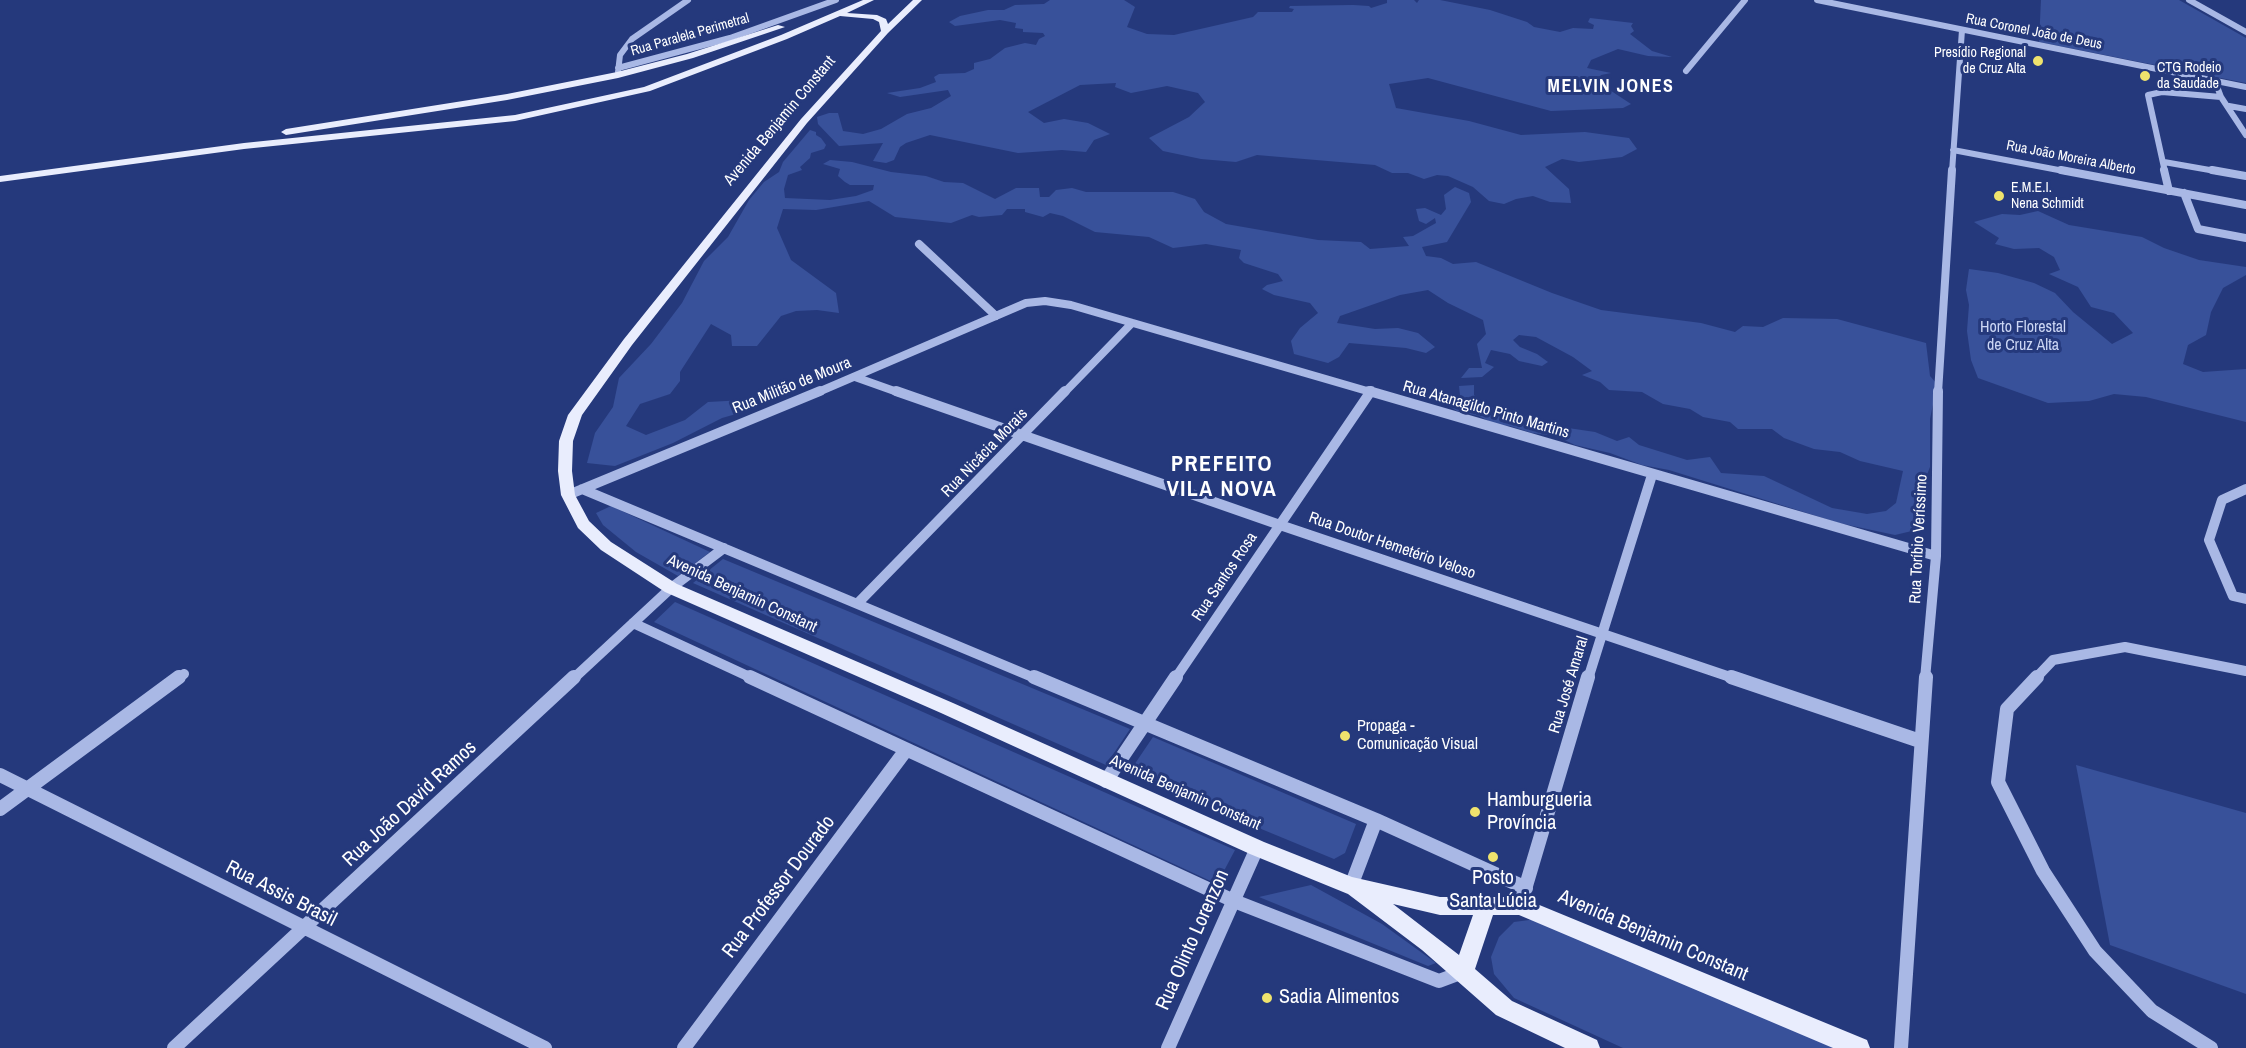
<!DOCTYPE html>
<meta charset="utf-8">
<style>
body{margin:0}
canvas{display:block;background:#25397c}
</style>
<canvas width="2246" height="1048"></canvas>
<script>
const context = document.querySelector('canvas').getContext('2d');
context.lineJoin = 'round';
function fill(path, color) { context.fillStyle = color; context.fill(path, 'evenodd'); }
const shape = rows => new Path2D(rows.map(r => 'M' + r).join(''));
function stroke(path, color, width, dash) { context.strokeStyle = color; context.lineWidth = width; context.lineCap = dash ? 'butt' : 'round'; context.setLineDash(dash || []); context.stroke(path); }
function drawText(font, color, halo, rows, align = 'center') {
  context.font = font + ' "Archivo Narrow",sans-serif'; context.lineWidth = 6; context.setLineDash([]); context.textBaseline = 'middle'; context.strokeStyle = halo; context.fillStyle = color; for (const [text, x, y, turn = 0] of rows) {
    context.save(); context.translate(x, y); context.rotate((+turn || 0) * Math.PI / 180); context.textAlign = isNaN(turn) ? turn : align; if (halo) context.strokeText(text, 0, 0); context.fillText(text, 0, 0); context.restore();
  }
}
fill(shape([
 [1050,0,1124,0,1135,7,1127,27,1147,34,1174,35,1253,17,1258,12,1292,12,1294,9,1289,8,1290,6,1353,5,1369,6,1371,8,1387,3,1387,0,1414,0,1417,3,1419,0,1440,0,1490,10,1527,22,1534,27,1560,32,1573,28,1593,29,1594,25,1588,22,1590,18,1633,23,1631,26,1634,31,1630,34,1652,51,1672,57,1648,56,1618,49,1591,60,1587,68,1611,73,1601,75,1596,81,1631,104,1623,108,1551,111,1428,78,1389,84,1396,108,1469,121,1521,135,1585,132,1629,138,1637,149,1622,157,1579,162,1562,159,1545,167,1569,189,1571,203,1550,202,1533,196,1516,199,1504,204,1489,201,1473,187,1448,176,1437,175,1424,179,1408,173,1392,173,1375,165,1257,155,1236,162,1201,159,1163,151,1149,138,1189,117,1205,102,1198,93,1167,86,1131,93,1115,87,1116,83,1080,85,1028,112,1044,123,1064,119,1088,123,1110,134,1094,140,1086,152,1062,150,1018,153,930,135,906,143,900,147,894,160,886,163,873,161,883,143,839,146,818,124,817,117,829,113,838,113,843,131,863,134,881,129,907,114,931,108,951,96,948,90,900,97,887,93,920,88,936,82,934,77,939,74,965,73,974,69,974,63,990,59,1005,48,1025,43,1036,45,1039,39,1045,36,1043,33,1023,32,1023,29,1015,28,1016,23,1000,20,955,26,949,22,960,16,988,10,1004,10,1015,5,1044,4],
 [2041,0,2179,0,2246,38,2246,83,2039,42],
 [810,130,816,132,816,135,821,138,826,145,824,149,811,153,810,158,800,167,802,170,788,175,784,189,785,198,830,200,856,196,873,190,874,185,850,185,845,182,838,176,840,169,823,164,830,160,852,162,891,172,926,176,944,182,963,183,995,199,1016,188,1039,188,1040,197,1049,197,1056,190,1072,188,1086,192,1173,192,1195,199,1204,212,1226,224,1318,240,1361,242,1370,249,1409,246,1403,237,1413,236,1436,223,1435,218,1426,224,1419,221,1416,209,1425,208,1441,215,1446,209,1444,195,1455,187,1469,193,1471,202,1447,242,1422,247,1426,256,1441,258,1453,264,1476,262,1552,293,1601,310,1701,323,1735,332,1743,326,1763,327,1783,318,1837,319,1926,343,1930,376,1937,384,1930,419,1930,467,1922,487,1916,530,1895,535,1839,523,1669,470,1642,465,1610,453,1575,445,1556,436,1532,433,1510,426,1496,425,1479,416,1457,411,1447,405,1460,395,1459,386,1474,385,1474,395,1481,404,1568,428,1595,432,1617,441,1629,437,1639,445,1687,460,1710,457,1721,473,1764,476,1832,508,1867,514,1886,511,1896,503,1903,471,1860,461,1840,452,1814,449,1784,438,1772,429,1738,429,1730,422,1703,417,1690,409,1663,404,1642,392,1609,390,1600,382,1582,375,1592,371,1573,357,1536,337,1519,335,1513,340,1520,347,1537,354,1548,362,1542,366,1519,361,1510,354,1491,350,1485,363,1494,367,1482,377,1461,378,1469,368,1482,368,1477,344,1486,334,1483,320,1448,303,1428,290,1400,295,1340,316,1337,323,1375,329,1398,328,1418,333,1435,347,1426,353,1406,348,1349,343,1339,357,1328,363,1294,354,1291,341,1300,328,1318,313,1310,303,1274,295,1262,289,1267,285,1283,281,1278,274,1244,263,1239,258,1241,250,1206,244,1173,248,1149,237,1095,232,1063,216,1050,213,1043,217,1025,212,1025,209,1007,209,1002,215,979,217,972,215,951,223,895,217,869,201,816,210,783,209,777,228,791,260,836,293,839,313,817,310,796,311,781,316,757,346,732,346,731,335,711,324,680,372,680,381,670,394,640,404,626,426,646,435,685,420,708,402,745,400,750,410,722,418,673,443,615,466,587,463,595,433,613,407,619,378,651,344,682,303,704,261,728,237,749,200,764,182,779,172,783,162],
 [2038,211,2069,225,2142,237,2164,248,2199,260,2246,267,2246,275,2223,288,2211,312,2206,335,2188,345,2183,364,2203,372,2246,369,2246,422,2146,397,2114,394,2089,401,2048,403,1978,378,1971,360,1967,331,1969,305,1966,290,1969,269,1998,273,2034,283,2055,293,2073,312,2112,344,2133,333,2114,313,2091,307,2078,287,2049,274,2060,270,2054,257,2039,248,2014,249,1995,244,1999,238,1974,222,2002,214,2020,215],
 [611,506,710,552,678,576,636,552,603,525,596,513],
 [723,559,1130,729,1106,765,693,583],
 [675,602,932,716,1235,850,1217,884,654,622],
 [1153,737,1356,824,1345,853,1334,859,1128,774],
 [2076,765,2246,813,2246,994,2110,945],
 [1311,885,1382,924,1436,963,1428,966,1259,897],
 [1537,919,1838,1048,1623,1048,1514,998,1494,974,1491,957,1499,937,1514,922]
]), '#38519a');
stroke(shape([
 [1817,0,2246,87],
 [2189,0,2246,32],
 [618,68,730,38,836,0],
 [1686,71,1745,0],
 [618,72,620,55,632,39,688,0],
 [2215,81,2221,97,2246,135],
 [2229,106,2246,109],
 [1953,150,2069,172],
 [2164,162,2221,172],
 [1952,172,1962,30],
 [2165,172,2148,95,2162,92,2221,97]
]), '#a9b8e5', 6);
stroke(shape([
 [2061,170,2246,205],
 [2164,170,2169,191],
 [2212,170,2246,176],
 [2184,193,2198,229,2246,238],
 [919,244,996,316],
 [855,377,900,393],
 [816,393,1026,303,1045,301,1071,305,1374,393],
 [1064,393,1132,323],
 [1938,393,1952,170]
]), '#a9b8e5', 8);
stroke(shape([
 [896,391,1280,525,1736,679],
 [1369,391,1936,556],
 [582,489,1037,679],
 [2246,489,2222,500,2209,540,2233,596,2246,599],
 [568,495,820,391],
 [858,603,1065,391],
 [633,623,754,679],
 [177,679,184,674],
 [573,679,671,588,724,548],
 [1175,679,1371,391],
 [1588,679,1652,475],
 [1925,679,1936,556,1938,391],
 [2035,679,2053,660,2125,647,2246,671]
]), '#a9b8e5', 10);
stroke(shape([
 [750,677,1234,901,1439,981,1463,972],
 [1034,677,1376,820,1351,886],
 [1731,677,1920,741],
 [2037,677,2007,709,1998,782,2043,871,2095,951,2152,1011,2211,1048],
 [0,775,545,1048],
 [1106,781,1176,677],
 [0,809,179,677],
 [1376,820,1526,888],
 [1520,906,1588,677],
 [174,1048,574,677],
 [684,1048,906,750],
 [1168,1048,1257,848],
 [1901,1048,1926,677]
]), '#a9b8e5', 14);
fill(shape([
 [863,0,874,0,847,13,877,15,886,19,888,24,913,0,922,0,888,33,807,123,632,345,582,415,573,441,572,471,575,495,589,521,611,542,677,584,953,703,1264,842,1352,877,1440,897,1520,897,1867,1040,1870,1048,1833,1048,1519,915,1493,915,1475,969,1512,1001,1597,1040,1600,1048,1565,1048,1496,1015,1422,950,1348,894,1250,854,941,713,665,592,601,550,578,528,561,495,558,471,559,441,568,415,624,339,801,119,881,31,879,22,873,19,840,16,787,39,650,91,515,121,244,149,0,182,0,176,244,143,515,115,644,87,781,35,863,0],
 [1393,904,1440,915,1473,915,1459,955,1393,904],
 [778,25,785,27,693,58,618,78,507,100,286,135,281,132,286,129,507,94,617,72,687,54,778,25]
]), '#e9edfd');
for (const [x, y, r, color] of [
 [2038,61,6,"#efe36d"],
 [2145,76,6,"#efe36d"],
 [1999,196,6,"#efe36d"],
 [1345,736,6,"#efe36d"],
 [1475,812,6,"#efe36d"],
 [1493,857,6,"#efe36d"],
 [1267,998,6,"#efe36d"]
]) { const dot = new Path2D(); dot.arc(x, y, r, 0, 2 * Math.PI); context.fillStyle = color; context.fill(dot); stroke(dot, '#25397c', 2); }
drawText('14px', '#fff', '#25397c', [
 ["Rua Coronel João de Deus",2034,32,11],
 ["Rua Paralela Perimetral",690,35,-16],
 ["Rua João Moreira Alberto",2071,158,11]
]);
drawText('14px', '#fff', '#25397c', [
 ["Presídio Regional",2026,53,"right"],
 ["de Cruz Alta",2026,69,"right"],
 ["CTG Rodeio",2157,68],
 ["da Saudade",2157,84],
 ["E.M.E.I.",2011,188],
 ["Nena Schmidt",2011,204]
], 'left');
drawText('16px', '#fff', '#25397c', [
 ["Avenida Benjamin Constant",780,121,-50],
 ["Rua Militão de Moura",792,386,-22],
 ["Rua Atanagildo Pinto Martins",1486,410,16],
 ["Rua Nicácia Morais",985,453,-46],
 ["Rua Toríbio Veríssimo",1919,539,-87],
 ["Rua Doutor Hemetério Veloso",1392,546,19],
 ["Rua Santos Rosa",1225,577,-56],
 ["Avenida Benjamin Constant",742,594,25],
 ["Rua José Amaral",1569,685,-73],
 ["Avenida Benjamin Constant",1185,793,24]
]);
drawText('16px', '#ccd6f4', '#25397c', [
 ["Horto Florestal",2023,328],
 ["de Cruz Alta",2023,346]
]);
drawText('16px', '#fff', '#25397c', [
 ["Propaga -",1357,727],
 ["Comunicação Visual",1357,745]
], 'left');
context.letterSpacing = '1.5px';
drawText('bold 18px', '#fff', '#25397c', [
 ["MELVIN JONES",1611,87]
]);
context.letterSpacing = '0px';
drawText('20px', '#fff', '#25397c', [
 ["Hamburgueria",1487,801],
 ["Província",1487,824],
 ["Posto",1493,879,"center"],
 ["Santa Lúcia",1493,902,"center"],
 ["Sadia Alimentos",1279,998]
], 'left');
drawText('20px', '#fff', '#25397c', [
 ["Rua João David Ramos",410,804,-43],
 ["Rua Professor Dourado",779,887,-53],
 ["Rua Assis Brasil",281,894,27],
 ["Avenida Benjamin Constant",1653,936,23],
 ["Rua Olinto Lorenzon",1193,940,-66]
]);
context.letterSpacing = '1.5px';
drawText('bold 22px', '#fff', '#25397c', [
 ["PREFEITO",1222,465],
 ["VILA NOVA",1222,490]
]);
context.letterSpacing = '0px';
</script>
